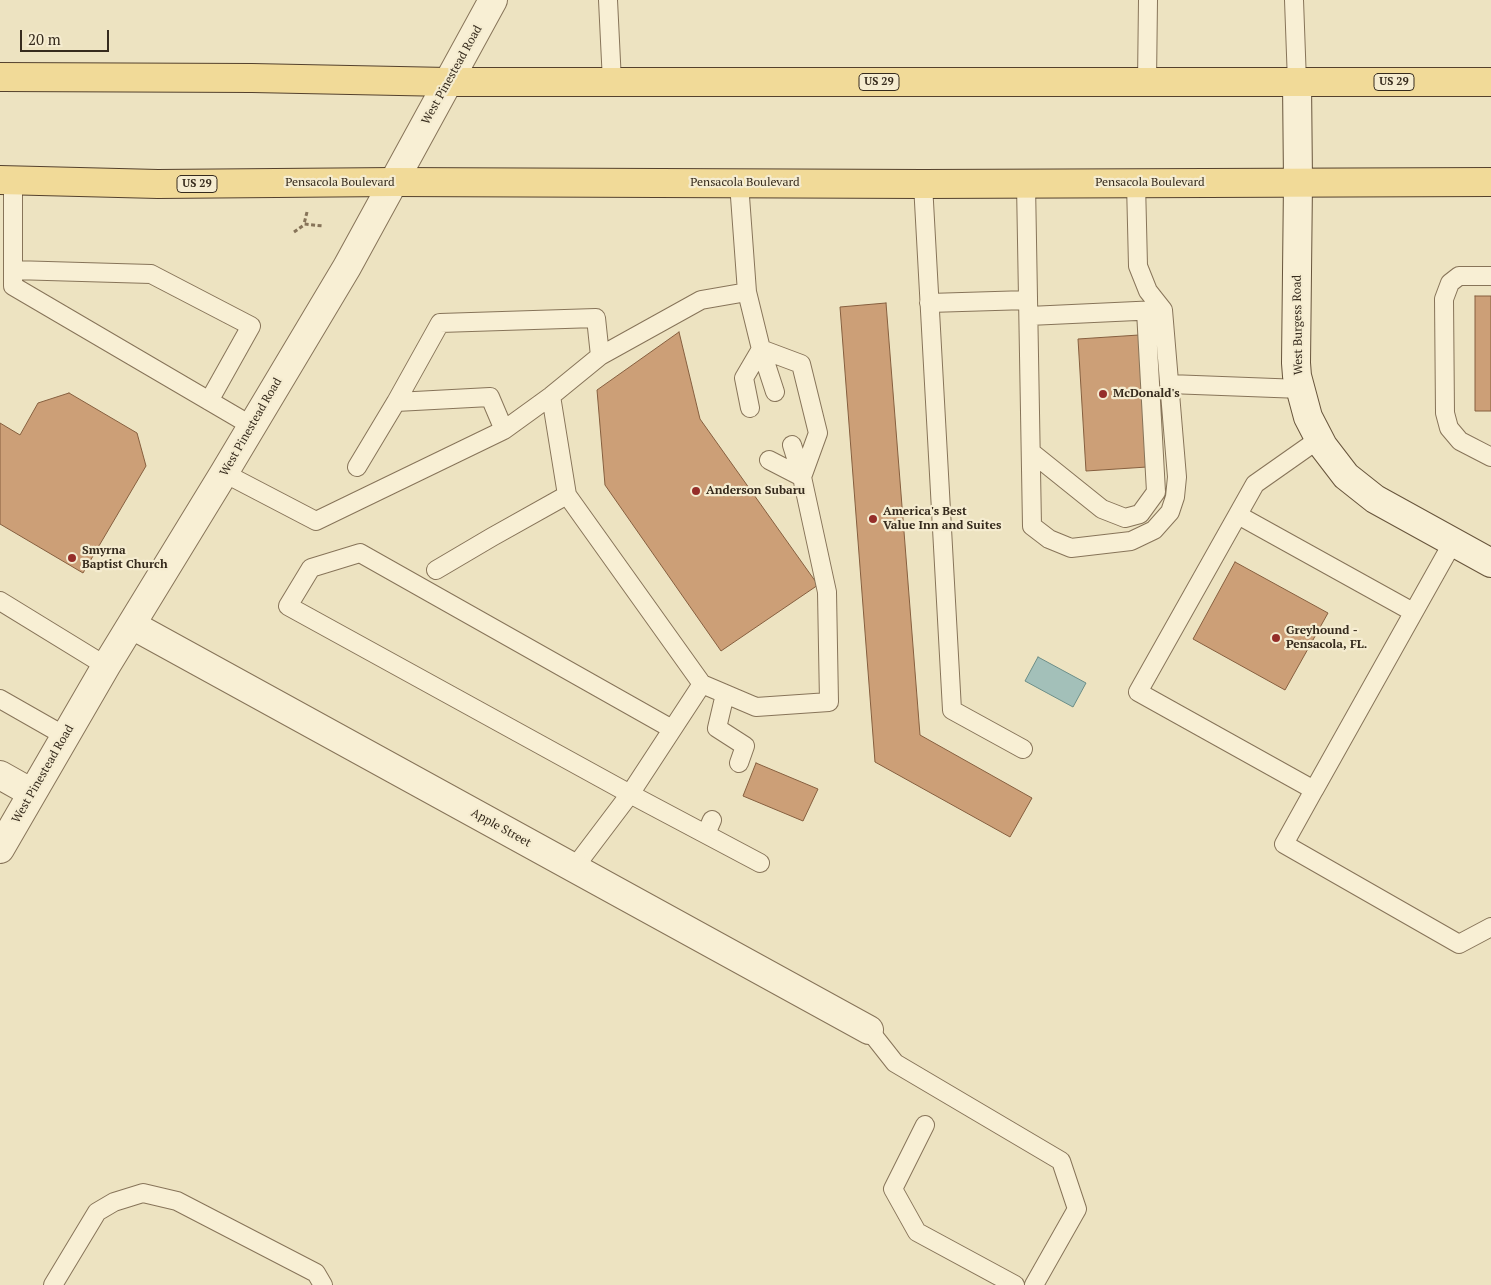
<!DOCTYPE html>
<style>
body{margin:0}
#map{position:relative;width:1491px;height:1285px;overflow:hidden;background:#ede3c1;font-family:"PT Serif",serif}
canvas{display:block}
.scale{position:absolute;left:20px;top:30px;width:89px;height:22px;box-sizing:border-box;border:2px solid #362b1d;border-top:0;padding-left:6px;font-size:15px;line-height:18px;white-space:nowrap;color:#362b1d;-webkit-text-stroke:4px #f5ecd0;paint-order:stroke}
</style>
<div id="map">
<canvas width="1491" height="1285"></canvas>
<div class="scale">20 m</div>
</div>
<script>
const context = document.querySelector('canvas').getContext('2d');
context.lineJoin = 'round';
function fill(path, color) { context.fillStyle = color; context.fill(path, 'evenodd'); }
const shape = rows => new Path2D(rows.map(r => 'M' + r).join(''));
function stroke(path, color, width, dash) { context.strokeStyle = color; context.lineWidth = width; context.lineCap = dash ? 'butt' : 'round'; context.setLineDash(dash || []); context.stroke(path); }
function drawText(font, color, halo, rows, align = 'center') {
  context.font = font + ' "PT Serif",serif'; context.lineWidth = 4.5; context.setLineDash([]); context.textBaseline = 'middle'; context.strokeStyle = halo; context.fillStyle = color; for (const [text, x, y, turn = 0] of rows) {
    context.save(); context.translate(x, y); context.rotate((+turn || 0) * Math.PI / 180); context.textAlign = isNaN(turn) ? turn : align; if (halo) context.strokeText(text, 0, 0); context.fillText(text, 0, 0); context.restore();
  }
}
const water = shape([
 [1038,657,1086,683,1073,707,1025,681,1038,657]
]);
fill(water, '#a3c0b9');
stroke(water, '#6b8d87', 1);
const building = shape([
 [1475,296,1491,296,1491,411,1475,411,1475,296],
 [886,303,920,735,1032,798,1010,837,875,762,840,307,886,303],
 [679,332,700,419,818,585,721,651,605,485,597,390,679,332],
 [1139,335,1147,467,1086,471,1078,339,1139,335],
 [69,393,137,433,146,466,83,573,0,524,0,423,20,435,38,403,69,393],
 [1235,562,1328,613,1285,690,1193,639,1235,562],
 [756,763,818,789,803,821,743,796,756,763]
]);
fill(building, '#cc9f77');
stroke(building, '#865f3f', 1);
const lane = shape([
 [608,0,612,82],
 [1294,0,1297,82],
 [1147,82,1148,0],
 [13,180,13,286,252,426],
 [739,183,747,292,761,349,775,392],
 [923,184,952,710,1023,749],
 [1026,184,1032,526,1049,539,1071,548,1131,541,1154,530,1170,512,1175,497,1177,477,1163,310,1148,291,1138,266,1136,183],
 [13,270,151,274,251,326,209,401],
 [1491,276,1459,276,1450,283,1444,299,1445,413,1449,428,1460,441,1491,457],
 [929,303,1028,300],
 [1029,316,1158,310],
 [761,349,801,364,818,433,802,477],
 [1169,384,1301,389],
 [551,396,567,495,702,684,756,707,829,702,827,592,802,477,792,445],
 [396,402,490,397,504,430,551,396,600,356,701,300,747,292],
 [750,408,744,378,761,349],
 [1319,439,1255,484,1138,692,1314,790,1453,542],
 [1031,452,1102,509,1125,518,1140,514,1156,492,1146,311],
 [769,460,802,477],
 [357,467,396,402,440,323,596,318,600,356],
 [224,473,316,521,504,430],
 [1238,515,1413,612],
 [436,570,492,537,567,495],
 [0,601,106,666],
 [725,694,717,728,745,746,739,763],
 [0,699,65,736],
 [672,729,360,553,311,568,288,606,630,794,760,863],
 [1314,790,1284,844,1459,944,1491,927],
 [706,834,712,820],
 [574,868,630,794,702,684],
 [869,1030,895,1063,1061,1161,1077,1209,1034,1285],
 [925,1125,893,1189,917,1232,1015,1285],
 [53,1285,97,1212,114,1202,143,1193,177,1201,316,1273,323,1285]
]);
const street = shape([
 [132,625,869,1030],
 [0,775,32,793],
 [0,849,106,666,224,473,347,267,493,0]
]);
const secondary = shape([
 [1297,82,1298,182,1296,363,1297,376,1308,417,1323,446,1346,476,1375,499,1491,563]
]);
const primary = shape([
 [0,77,252,78,448,82,1491,82],
 [0,180,158,184,394,182,923,184,1491,182]
]);
stroke(lane, '#877459', 20);
stroke(street, '#877459', 30);
stroke(secondary, '#68553c', 30);
stroke(primary, '#54412d', 30);
stroke(shape([
 [307,212,304,224,323,226],
 [294,232,304,225]
]), '#877459', 3, [4, 2.5]);
stroke(lane, '#f8efd4', 18);
stroke(street, '#f8efd4', 28);
stroke(secondary, '#f8efd4', 28);
stroke(primary, '#f1da98', 28);
for (const [x, y, r, color] of [
 [1103,394,5,"#952e29"],
 [696,491,5,"#952e29"],
 [873,519,5,"#952e29"],
 [72,558,5,"#952e29"],
 [1276,638,5,"#952e29"]
]) { const dot = new Path2D(); dot.arc(x, y, r, 0, 2 * Math.PI); context.fillStyle = color; context.fill(dot); stroke(dot, '#f5ecd0', 2); }
for (const [x, y, w] of [
 [879,82,40],
 [1394,82,40],
 [197,184,40]
]) { const box = new Path2D(); box.roundRect(x - w / 2, y - 8.5, w, 17, 4); context.fillStyle = '#f5ecd0'; context.fill(box); stroke(box, '#362b1d', 1); }
drawText('bold 11px', '#362b1d', null, [
 ["US 29",879,82],
 ["US 29",1394,82],
 ["US 29",197,184]
]);
drawText('12px', '#362b1d', '#f5ecd0', [
 ["West Pinestead Road",452,75,-61],
 ["Pensacola Boulevard",340,183],
 ["Pensacola Boulevard",745,183],
 ["Pensacola Boulevard",1150,183],
 ["West Burgess Road",1298,325,-91],
 ["West Pinestead Road",251,427,-60],
 ["West Pinestead Road",43,774,-60],
 ["Apple Street",501,828,29]
]);
drawText('bold 12px', '#362b1d', '#f5ecd0', [
 ["McDonald's",1113,394],
 ["Anderson Subaru",706,491],
 ["America's Best",883,512],
 ["Value Inn and Suites",883,526],
 ["Smyrna",82,551],
 ["Baptist Church",82,565],
 ["Greyhound -",1286,631],
 ["Pensacola, FL.",1286,645]
], 'left');
</script>
